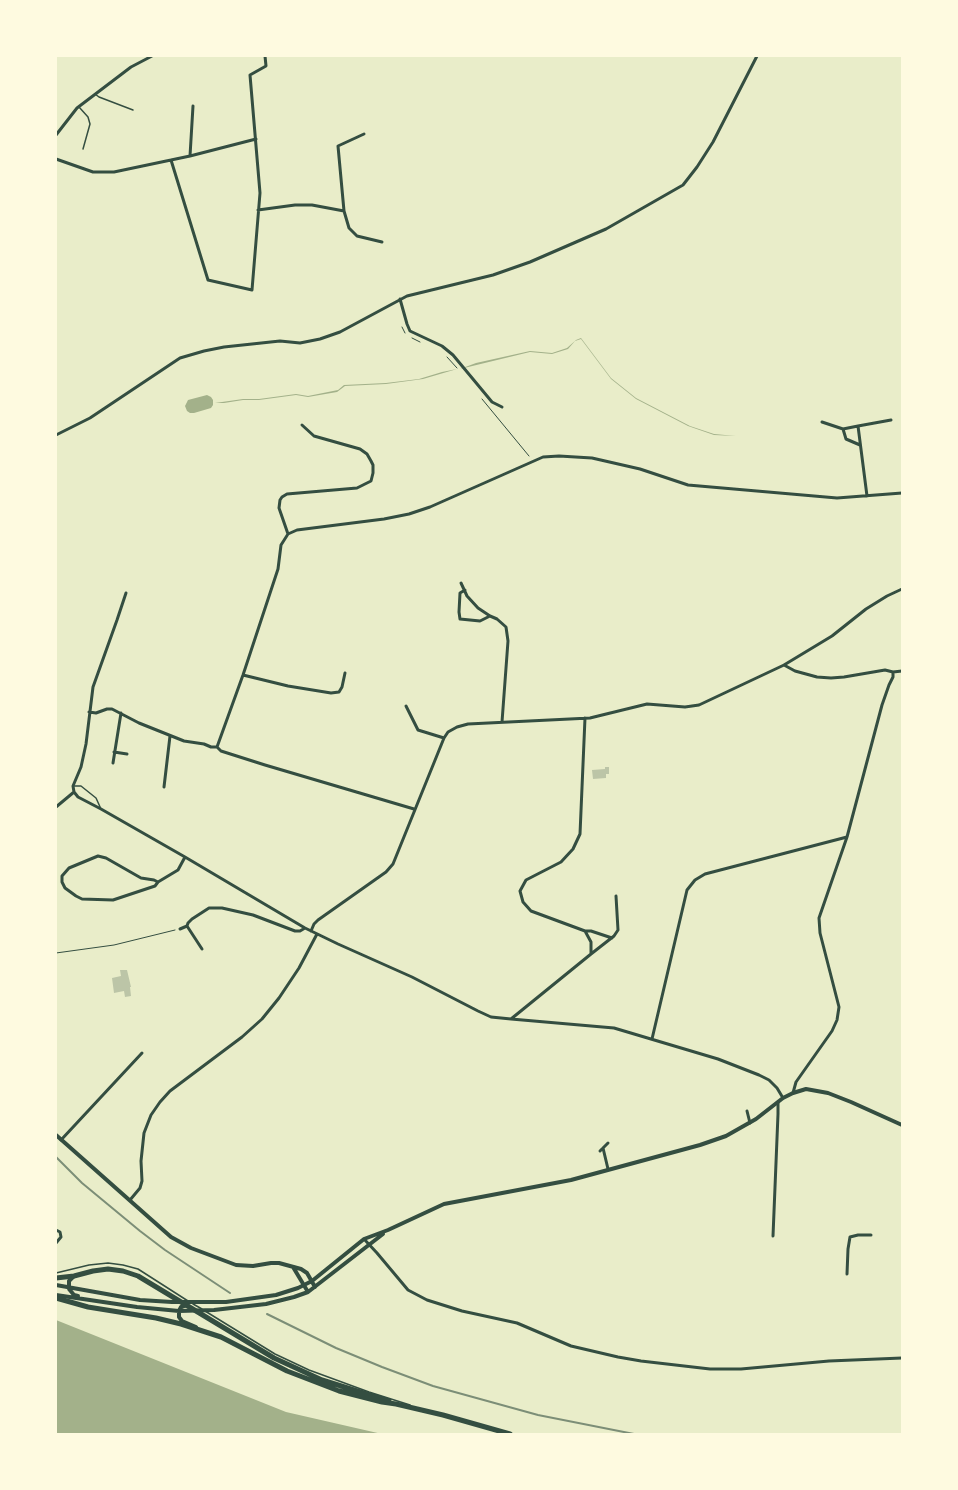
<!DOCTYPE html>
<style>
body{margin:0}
#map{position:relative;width:958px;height:1490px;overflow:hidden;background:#e9edc9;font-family:Ubuntu,sans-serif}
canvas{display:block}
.frame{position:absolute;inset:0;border:57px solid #fefae0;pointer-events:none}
</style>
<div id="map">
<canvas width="958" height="1490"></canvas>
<div class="frame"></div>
</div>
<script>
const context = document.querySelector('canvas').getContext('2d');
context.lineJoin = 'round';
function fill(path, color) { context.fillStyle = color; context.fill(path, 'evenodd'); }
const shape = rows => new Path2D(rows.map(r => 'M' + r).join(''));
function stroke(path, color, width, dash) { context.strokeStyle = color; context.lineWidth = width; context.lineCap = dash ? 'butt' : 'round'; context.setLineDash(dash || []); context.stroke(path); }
fill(shape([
 [581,338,611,378,636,398,690,426,714,434,736,436,714,435,688,426,636,399,611,379,581,339,575,341,568,349,552,354,530,352,460,369,476,363,530,351,552,353,567,348,576,340],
 [457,369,423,379,386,384,345,386,337,392,308,397,296,395,259,400,243,400,224,403,215,403,243,399,259,399,296,394,308,396,338,390,344,385,386,383,419,379,442,372],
 [207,395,211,397,213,400,213,405,211,408,194,413,190,413,187,411,185,406,188,400],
 [56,1320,286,1412,382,1434,56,1434]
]), '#a3b18a');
fill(shape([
 [605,767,609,767,609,774,606,774,606,778,593,779,592,770,605,769],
 [120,970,127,970,131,987,130,987,131,996,125,997,124,991,114,993,112,978,121,976]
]), '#bcc5a7');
stroke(shape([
 [402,327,405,333],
 [412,338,420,342],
 [447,357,457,368],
 [482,399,529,456],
 [56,953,114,945,175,930]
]), '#344e41', 1);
stroke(shape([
 [95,94,99,97,133,110],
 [79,107,88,117,90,124,83,149],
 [74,786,81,786,96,798,101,809],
 [56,1273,89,1265,108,1263,123,1265,138,1269,188,1301],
 [193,1304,202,1309],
 [205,1311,275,1354,309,1370,369,1392,410,1405]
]), '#344e41', 1.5);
stroke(shape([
 [56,135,77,108,131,67,152,56],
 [190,156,193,106],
 [56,159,93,172,114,172,190,156,256,139],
 [171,160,208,280,252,290,260,193,250,75,266,66,265,56],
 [258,210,295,205,312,205,344,211,338,146,364,134],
 [344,211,349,228,357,236,382,242],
 [400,299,407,324,410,331,442,346,453,355,492,402,502,407],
 [822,422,843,429,846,439,860,445],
 [843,429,858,426],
 [56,435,90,418,180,358,204,351,224,347,280,341,300,343,320,339,340,332,407,296,493,275,530,262,606,229,683,185,697,167,713,142,757,56],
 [867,496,858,426,891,420],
 [288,534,279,508,280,500,282,497,287,494,357,488,371,481,373,473,373,465,371,461,367,454,360,449,314,436,302,425],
 [461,583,467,596,478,608,490,616,497,619,506,627,508,641,502,722],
 [465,590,460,593,459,612,460,619,480,621,490,616],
 [784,665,795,671,817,677,831,678,844,677,885,670,893,672,902,671],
 [243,675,288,686,331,693,339,692,342,687,345,673],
 [406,706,418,730,444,738],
 [89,712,96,713,107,709,112,709,139,723,184,741,204,744,211,747,217,747],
 [217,747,243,675,278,569,281,545,288,534,297,530,384,519,409,514,430,507,543,457,559,456,592,458,640,469,688,485,837,498,902,493],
 [217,747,221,751,265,765,414,809],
 [114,752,127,754],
 [113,763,121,713],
 [164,787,170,736],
 [74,792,78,797,101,809,185,857,305,928,338,944,412,977,478,1011,491,1017,511,1019,614,1028,718,1059,759,1075,769,1080,777,1088,783,1098],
 [74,792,73,786,81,767,86,744,93,687,117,620,126,593],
 [56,807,74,792],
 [158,882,154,880,141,878,106,858,98,856,69,868,62,876,62,882,65,888,76,896,82,899,113,900,155,886,158,882,178,870,185,857],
 [180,929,187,926],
 [311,931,314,924,318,920,386,872,393,864,444,738,448,732,457,727,468,724,590,718,647,704,685,707,699,705,784,665,832,636,866,609,887,596,902,589],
 [585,931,591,931,612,938],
 [202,949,187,926,188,923,192,919,209,908,222,908,253,915,295,931,300,931,305,928],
 [591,954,614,936,618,930,616,896],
 [511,1019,591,954,591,942,585,931,531,911,523,902,520,891,526,880,561,862,573,849,580,834,585,718],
 [652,1039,687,890,695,880,705,874,847,837],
 [793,1093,796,1082,832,1031,837,1020,839,1007,820,933,819,918,847,837,882,705,889,685,893,677,893,672],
 [747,1111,750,1123],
 [61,1140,142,1053],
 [603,1148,608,1169],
 [600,1151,608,1143],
 [130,1200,140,1188,142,1181,141,1161,144,1133,151,1115,160,1102,170,1091,242,1037,262,1019,279,998,299,968,317,934],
 [56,1230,60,1232,61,1237,56,1243],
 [773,1236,778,1114,778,1102],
 [364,1239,377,1253,408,1290,427,1300,462,1311,517,1323,571,1346,618,1357,641,1361,710,1369,741,1369,829,1361,902,1358],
 [847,1274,848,1249,850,1237,858,1235,871,1235]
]), '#344e41', 3);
stroke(shape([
 [56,1135,171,1237,191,1248,236,1265,253,1266,271,1263,279,1263,301,1269,307,1273,315,1287],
 [293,1267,308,1292],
 [74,1276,69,1281,69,1289,74,1295,78,1296],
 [56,1285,140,1300,172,1302,226,1302,276,1295,298,1288,312,1281,364,1239,388,1230,444,1204,571,1180,700,1145,726,1136,756,1119,783,1098,793,1093,806,1089,828,1093,851,1102,902,1125],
 [56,1295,137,1307,179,1311,214,1310,266,1304,294,1297,308,1292,383,1234],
 [187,1305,181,1307,179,1311,179,1317,182,1321,196,1327]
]), '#344e41', 4);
stroke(shape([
 [56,1278,74,1276,93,1271,108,1269,123,1271,138,1276,274,1358,322,1380,389,1401],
 [56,1298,88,1307,156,1318,181,1324,221,1337,287,1371,339,1391,382,1402,396,1404,443,1415,510,1434]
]), '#344e41', 5);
stroke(shape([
 [56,1157,82,1183,140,1231,165,1250,230,1293],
 [267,1314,336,1348,382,1367,433,1386,538,1415,634,1434]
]), '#7c8e77', 2);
</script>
